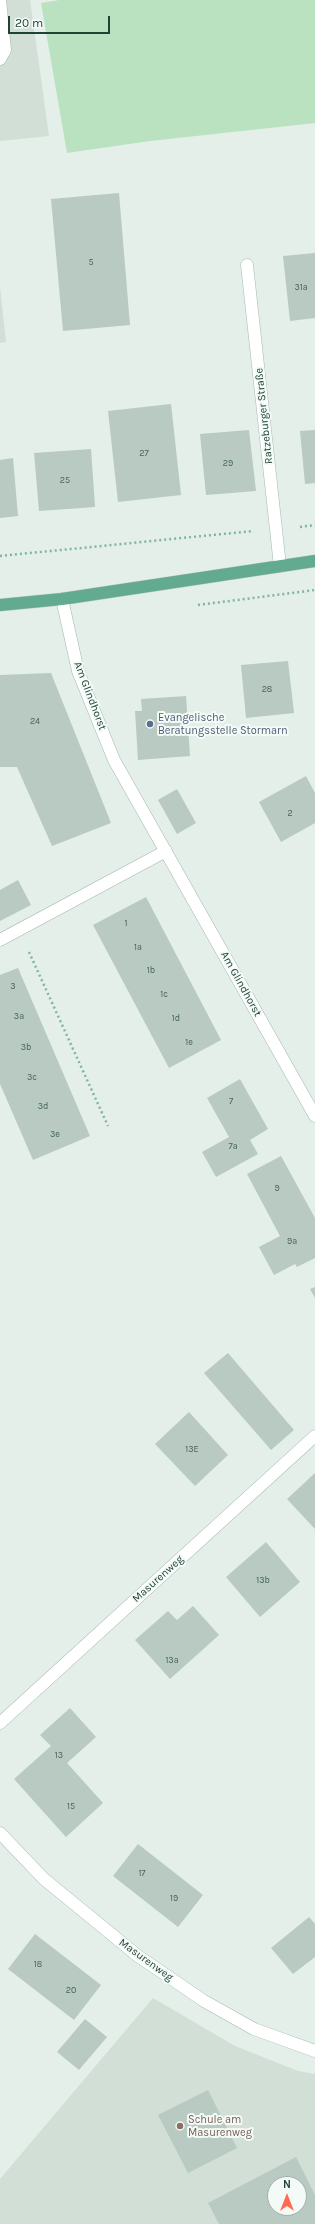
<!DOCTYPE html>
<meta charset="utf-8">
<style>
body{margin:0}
#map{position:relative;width:315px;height:2224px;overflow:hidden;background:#e3efe8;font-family:Karla,sans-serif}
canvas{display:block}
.north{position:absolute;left:267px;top:2176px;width:40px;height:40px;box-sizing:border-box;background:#f4faf7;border:1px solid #9fb1aa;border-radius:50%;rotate:0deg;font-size:11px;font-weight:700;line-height:16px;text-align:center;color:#204336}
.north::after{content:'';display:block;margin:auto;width:14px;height:18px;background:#ff6a51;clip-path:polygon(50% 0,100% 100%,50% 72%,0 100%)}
.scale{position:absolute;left:8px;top:16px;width:102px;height:18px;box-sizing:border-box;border:2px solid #204336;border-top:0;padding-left:5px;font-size:12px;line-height:14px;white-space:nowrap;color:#204336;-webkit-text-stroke:3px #f4faf7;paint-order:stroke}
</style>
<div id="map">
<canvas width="315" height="2224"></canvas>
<div class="north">N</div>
<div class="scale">20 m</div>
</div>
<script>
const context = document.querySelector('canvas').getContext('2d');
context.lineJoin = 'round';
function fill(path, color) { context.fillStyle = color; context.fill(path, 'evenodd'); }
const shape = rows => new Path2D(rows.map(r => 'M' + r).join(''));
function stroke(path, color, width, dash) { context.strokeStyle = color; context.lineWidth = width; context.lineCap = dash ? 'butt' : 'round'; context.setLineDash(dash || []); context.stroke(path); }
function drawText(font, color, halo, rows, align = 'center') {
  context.font = font + ' Karla,sans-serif'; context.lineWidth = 4; context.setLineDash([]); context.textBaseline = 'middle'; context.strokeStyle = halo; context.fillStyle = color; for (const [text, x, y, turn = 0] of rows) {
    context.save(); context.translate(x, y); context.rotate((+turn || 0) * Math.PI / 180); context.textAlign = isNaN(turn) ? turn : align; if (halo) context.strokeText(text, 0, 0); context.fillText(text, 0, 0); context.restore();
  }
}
fill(shape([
 [0,0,30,0,49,136,0,141],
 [0,287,6,342,0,343],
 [153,1998,235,2046,298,2071,315,2074,315,2224,0,2224,0,2179],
 [275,2184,299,2184,299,2208,275,2208]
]), '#d1dfd7');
fill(shape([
 [59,0,315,0,315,123,150,141,67,153,41,3]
]), '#bae2c0');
fill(shape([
 [119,193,130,325,63,331,51,199],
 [315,253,315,318,290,321,283,256],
 [171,404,181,495,118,502,108,411],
 [249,430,256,491,206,495,200,434],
 [315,430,315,483,305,484,300,431],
 [91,449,95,507,39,511,34,453],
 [13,458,18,516,0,518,0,460],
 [288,661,294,713,246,718,241,665],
 [51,673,111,823,52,846,17,767,0,767,0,675],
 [186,696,190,756,138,760,135,711,142,711,141,699],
 [306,776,315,793,315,823,281,842,259,802],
 [177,789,196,823,177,834,158,800],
 [18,880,31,905,0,921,0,890],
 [146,897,221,1040,169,1068,93,925],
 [18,968,90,1136,33,1160,0,1084,0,975],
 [240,1079,268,1129,250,1140,258,1154,216,1177,202,1152,229,1137,207,1098],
 [281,1156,315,1218,315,1258,297,1267,295,1264,274,1275,259,1247,280,1236,247,1174],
 [315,1287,315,1298,310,1289],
 [228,1353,294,1430,271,1450,204,1373],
 [189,1412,228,1455,195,1486,155,1444],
 [315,1473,315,1529,287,1499],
 [266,1542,300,1582,260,1617,226,1577],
 [193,1606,219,1635,170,1679,135,1640,168,1611,177,1620],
 [70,1708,96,1737,67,1763,103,1803,66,1837,14,1779,51,1746,40,1735],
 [138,1844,203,1895,178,1927,113,1876],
 [309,1917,315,1924,315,1957,293,1974,271,1948],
 [35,1934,101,1985,74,2020,8,1969],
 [85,2019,107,2037,79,2070,57,2052],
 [208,2090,237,2148,188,2173,158,2115],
 [296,2157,315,2195,315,2224,219,2224,208,2203],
 [275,2184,299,2184,299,2208,275,2208]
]), '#b8cac1');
const service = shape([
 [247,265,280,566],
 [0,940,166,851]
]);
const minor = shape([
 [0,59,5,50,0,0],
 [62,599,78,671,114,760,315,1116],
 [0,1723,315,1436],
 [0,1833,44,1879,138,1956,204,2001,254,2029,315,2051]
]);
const primary = shape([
 [0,605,62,599,315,561]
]);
stroke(service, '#a5b8af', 13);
stroke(minor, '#a5b8af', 13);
stroke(primary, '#c1cac7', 13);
stroke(shape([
 [300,527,315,525],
 [0,556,253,531],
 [198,605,315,590],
 [29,952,108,1126]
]), '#80b6a0', 2.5, [2, 3]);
stroke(service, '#fff', 12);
stroke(minor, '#fff', 12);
stroke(primary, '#62aa90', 12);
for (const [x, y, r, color] of [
 [150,724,4,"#5c6f8a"],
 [180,2126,4,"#8d6e63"]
]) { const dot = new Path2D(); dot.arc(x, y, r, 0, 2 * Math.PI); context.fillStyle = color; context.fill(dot); stroke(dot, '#f4faf7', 1.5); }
drawText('9px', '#466559', null, [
 ["5",91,262],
 ["31a",301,287],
 ["27",144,453],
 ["29",228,463],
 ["25",65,480],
 ["28",267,689],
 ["24",35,721],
 ["2",290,813],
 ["1",126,923],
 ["1a",138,947],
 ["1b",151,970],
 ["3",13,986],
 ["1c",164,994],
 ["3a",19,1016],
 ["1d",176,1018],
 ["1e",189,1042],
 ["3b",26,1047],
 ["3c",32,1077],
 ["7",231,1101],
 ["3d",43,1106],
 ["3e",55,1134],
 ["7a",233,1146],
 ["9",277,1188],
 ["9a",292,1241],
 ["13E",192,1449],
 ["13b",263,1580],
 ["13a",172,1660],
 ["13",59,1755],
 ["15",71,1806],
 ["17",142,1873],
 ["19",174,1898],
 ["18",38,1964],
 ["20",71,1990]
]);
drawText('11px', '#204336', '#f4faf7', [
 ["Ratzeburger Straße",264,416,-96],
 ["Am Glindhorst",90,696,69],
 ["Am Glindhorst",241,984,61],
 ["Masurenweg",158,1579,-42],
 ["Masurenweg",146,1960,36]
]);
drawText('11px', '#4e5e75', '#f4faf7', [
 ["Evangelische",158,718],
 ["Beratungsstelle Stormarn",158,731]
], 'left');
drawText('11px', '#785e54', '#f4faf7', [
 ["Schule am",188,2120],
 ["Masurenweg",188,2133]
], 'left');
</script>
